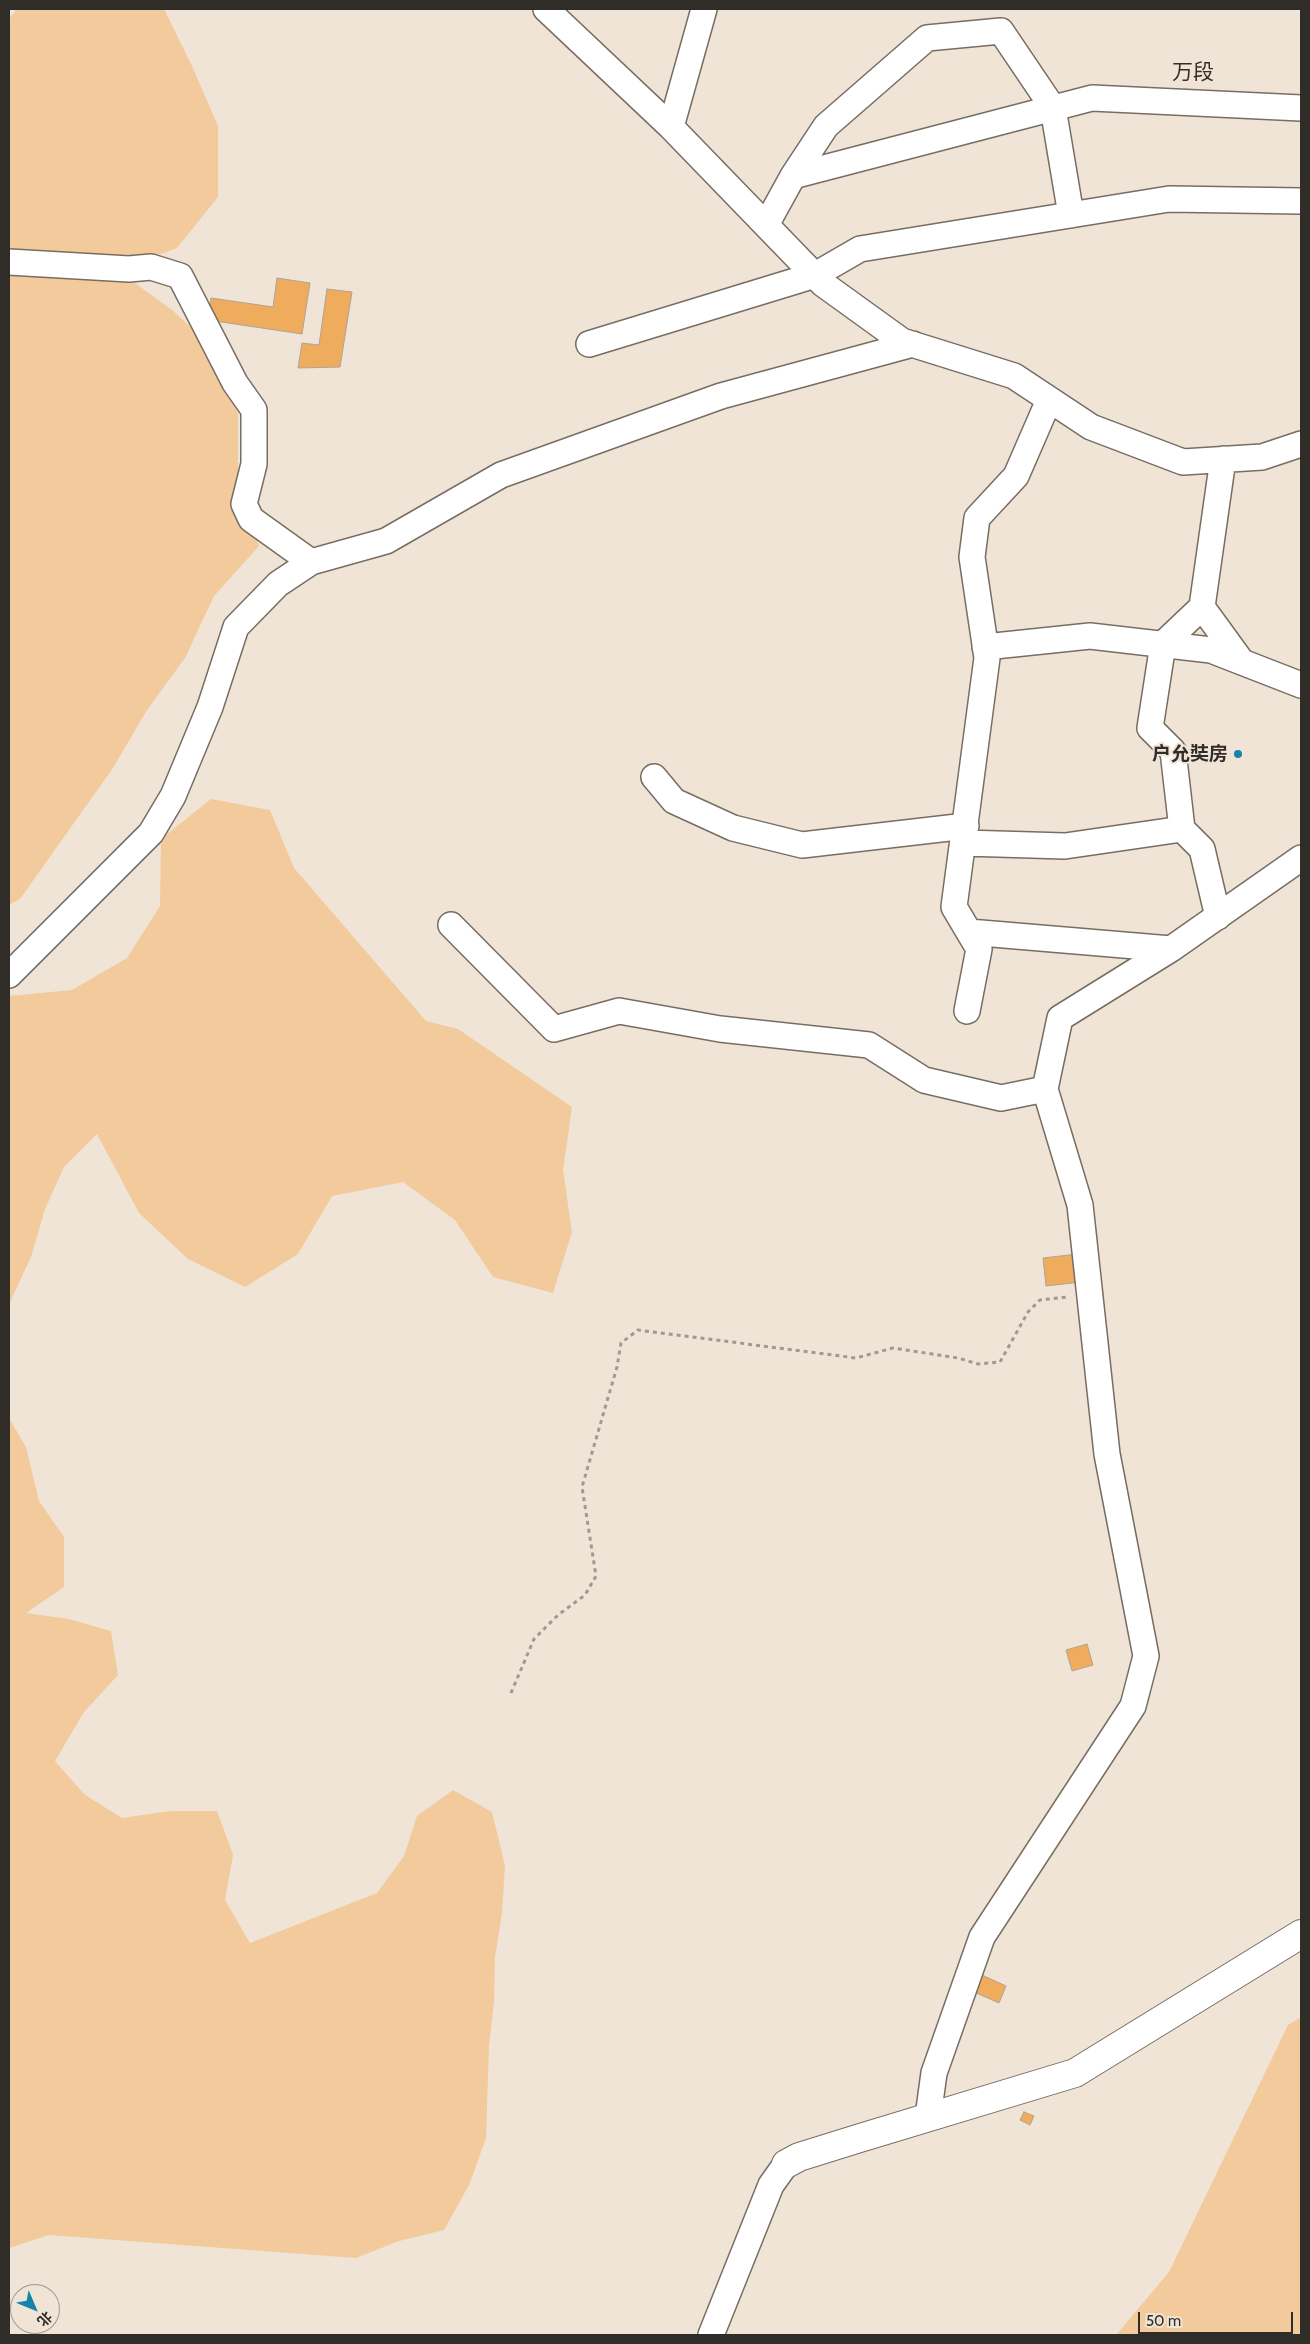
<!DOCTYPE html>
<meta charset="utf-8">
<style>
body{margin:0}
#map{position:relative;width:1310px;height:2344px;overflow:hidden;background:#f0e4d7;font-family:Cabin,"Noto Sans SC",sans-serif}
canvas{display:block}
.frame{position:absolute;inset:0;border:10px solid #302c27;pointer-events:none}
.north{position:absolute;left:10px;top:2284px;width:50px;height:50px;box-sizing:border-box;background:#f0e4d7;border:1px solid #a39a91;border-radius:50%;rotate:135deg;font-size:14px;font-weight:700;line-height:20px;text-align:center;color:#302c27}
.north::after{content:'';display:block;margin:auto;width:18px;height:22px;background:#1484ab;clip-path:polygon(50% 0,100% 100%,50% 72%,0 100%)}
.scale{position:absolute;left:1138px;top:2312px;width:155px;height:22px;box-sizing:border-box;border:2px solid #302c27;border-top:0;padding-left:6px;font-size:15px;line-height:18px;white-space:nowrap;color:#302c27;-webkit-text-stroke:4px #f0e4d7;paint-order:stroke}
</style>
<div id="map">
<canvas width="1310" height="2344"></canvas>
<div class="frame"></div>
<div class="north">北</div>
<div class="scale">50 m</div>
</div>
<script>
const context = document.querySelector('canvas').getContext('2d');
context.lineJoin = 'round';
function fill(path, color) { context.fillStyle = color; context.fill(path, 'evenodd'); }
const shape = rows => new Path2D(rows.map(r => 'M' + r).join(''));
function stroke(path, color, width, dash) { context.strokeStyle = color; context.lineWidth = width; context.lineCap = dash ? 'butt' : 'round'; context.setLineDash(dash || []); context.stroke(path); }
function drawText(font, color, halo, rows, align = 'center') {
  context.font = font + ' Cabin,"Noto Sans SC",sans-serif'; context.lineWidth = 4; context.setLineDash([]); context.textBaseline = 'middle'; context.strokeStyle = halo; context.fillStyle = color; for (const [text, x, y, turn = 0] of rows) {
    context.save(); context.translate(x, y); context.rotate((+turn || 0) * Math.PI / 180); context.textAlign = isNaN(turn) ? turn : align; if (halo) context.strokeText(text, 0, 0); context.fillText(text, 0, 0); context.restore();
  }
}
fill(shape([
 [17,9,164,9,192,66,218,126,218,197,177,248,117,270,172,310,219,353,238,414,238,481,259,546,214,596,185,658,147,710,113,768,20,899,9,905,9,19],
 [211,799,270,810,294,868,426,1021,458,1029,572,1107,563,1170,572,1232,553,1293,493,1277,455,1220,403,1182,332,1196,298,1254,245,1287,188,1259,139,1213,97,1134,64,1167,45,1209,31,1257,9,1304,9,996,72,990,127,958,160,906,161,839],
 [9,1418,26,1447,39,1501,64,1537,64,1587,26,1613,69,1619,111,1631,118,1675,84,1712,55,1761,85,1795,122,1818,170,1811,217,1811,233,1855,225,1900,250,1943,377,1893,404,1856,417,1816,453,1790,492,1812,505,1866,502,1913,495,1957,494,2001,489,2046,486,2138,469,2185,444,2230,399,2241,356,2258,49,2235,9,2248],
 [1301,2017,1301,2335,1116,2335,1169,2272,1288,2025]
]), '#f2ca9c');
const building = shape([
 [277,278,310,283,302,334,208,320,211,298,273,307,277,278],
 [327,289,352,292,340,367,298,368,302,343,319,345,327,289],
 [1078,1254,1081,1282,1046,1286,1043,1258,1078,1254],
 [1087,1644,1093,1665,1072,1671,1066,1650,1087,1644],
 [982,1975,1006,1986,999,2003,974,1992,982,1975],
 [1024,2112,1034,2116,1030,2125,1020,2120,1024,2112]
]);
fill(building, '#eeac5c');
stroke(building, '#aea397', 1);
const minor = shape([
 [546,9,671,127,823,284,902,341,1014,376,1091,427,1183,462,1262,457,1301,444],
 [671,127,704,9],
 [793,176,1092,98,1301,108],
 [766,225,793,176,826,126,927,38,1001,31,1053,108,1071,215],
 [9,262,129,269,151,267,180,276,235,383,254,410,254,464,244,504,251,519,311,562],
 [589,344,815,275,860,249,1169,199,1301,201],
 [1223,459,1202,607,1242,662],
 [1202,607,1163,644,1150,728,1173,751,1182,829,1202,849,1218,917],
 [985,647,1090,636,1211,650,1301,685],
 [654,777,674,801,733,828,802,845,966,826],
 [964,843,1065,846,1182,829],
 [451,925,554,1029,619,1011,720,1029,869,1045,924,1080,1001,1098,1045,1089,1060,1018,1171,949,1301,858],
 [969,932,1171,949],
 [9,975,151,833,173,796,210,707,236,627,278,584,311,562,386,541,501,475,721,396,913,344],
 [967,1011,979,949,954,907,987,658,972,557,977,518,1016,476,1049,400],
 [928,2117,934,2073,982,1937,1133,1706,1146,1656,1107,1454,1080,1205,1045,1089],
 [711,2335,771,2185,786,2164]
]);
const tertiary = shape([
 [786,2164,799,2157,860,2138,1075,2073,1301,1934]
]);
stroke(minor, '#776d62', 28);
stroke(tertiary, '#776d62', 30);
stroke(shape([
 [511,1693,534,1639,558,1615,585,1595,596,1576,582,1487,617,1367,621,1343,638,1330,856,1358,893,1348,958,1358,978,1364,1000,1362,1028,1312,1040,1300,1067,1297]
]), '#a1998f', 3, [4, 4]);
stroke(minor, '#fff', 25);
stroke(tertiary, '#fff', 28);
for (const [x, y, r, color] of [
 [1238,754,5,"#1484ab"]
]) { const dot = new Path2D(); dot.arc(x, y, r, 0, 2 * Math.PI); context.fillStyle = color; context.fill(dot); stroke(dot, '#f0e4d7', 2); }
drawText('bold 19px', '#302c27', '#f0e4d7', [
 ["户允奘房",1228,754]
], 'right');
drawText('21px', '#362d23', '#f0e4d7', [
 ["万段",1193,73]
]);
</script>
